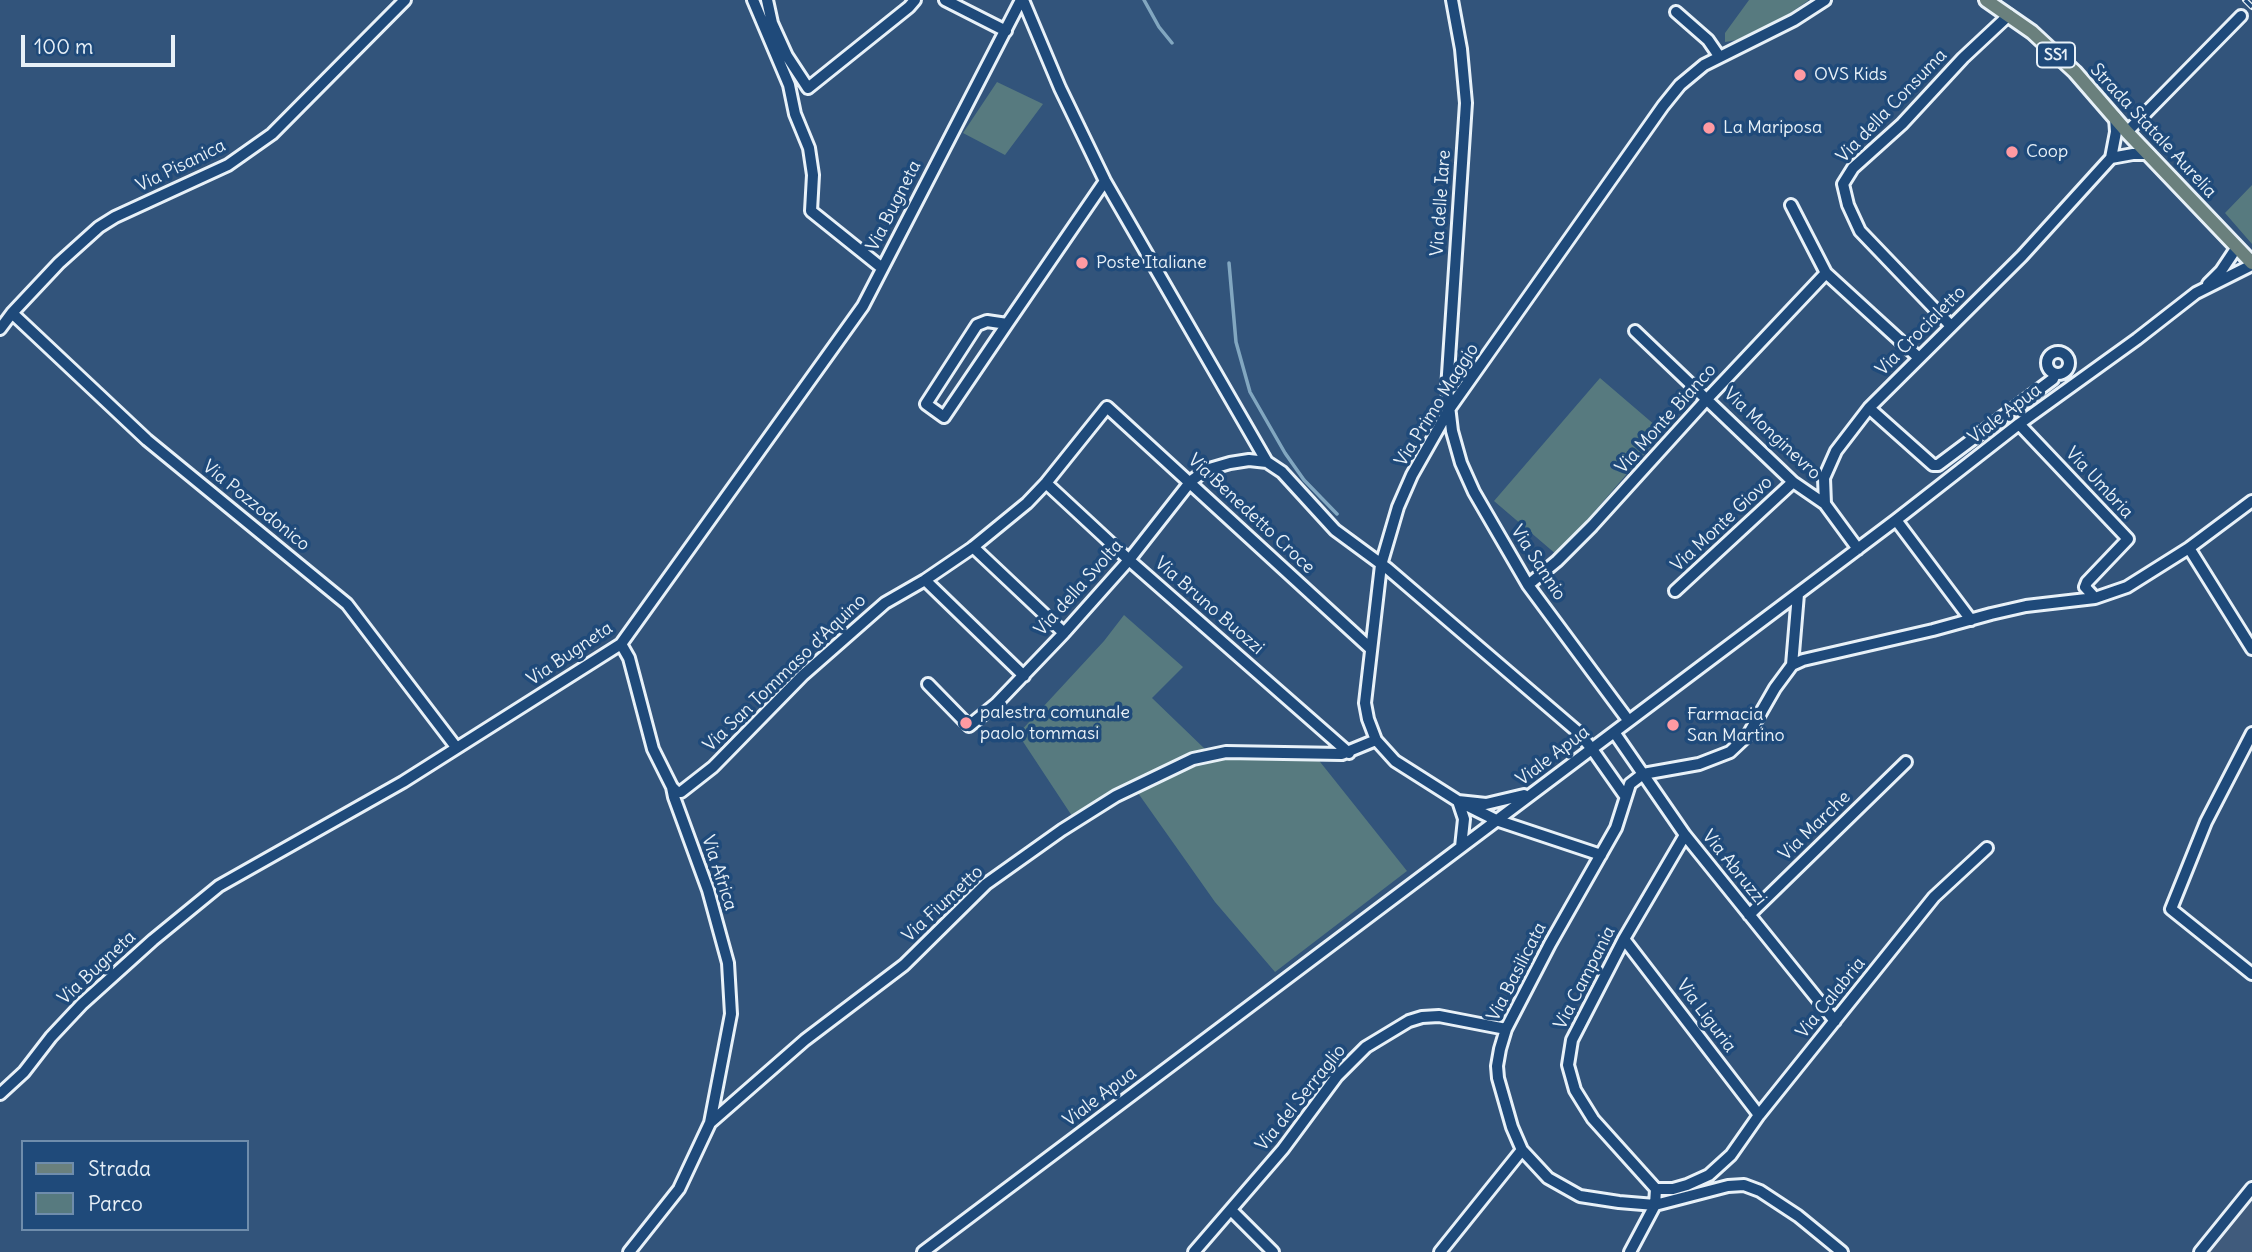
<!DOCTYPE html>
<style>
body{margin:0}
#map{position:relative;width:2252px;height:1252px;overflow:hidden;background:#32547b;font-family:Delius,sans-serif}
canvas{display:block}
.legend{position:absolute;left:21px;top:1140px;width:228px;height:91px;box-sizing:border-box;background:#1f4a7a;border:2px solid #6f8dac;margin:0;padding:9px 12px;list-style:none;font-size:21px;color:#e8f1f8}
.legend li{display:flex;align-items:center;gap:14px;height:35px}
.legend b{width:35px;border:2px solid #6f8dac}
.scale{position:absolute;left:21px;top:35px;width:154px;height:32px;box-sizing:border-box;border:4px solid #e8f1f8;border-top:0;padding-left:9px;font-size:21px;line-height:24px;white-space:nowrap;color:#e8f1f8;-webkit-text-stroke:5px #1f4a7a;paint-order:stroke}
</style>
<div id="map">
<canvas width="2252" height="1252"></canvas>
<ul class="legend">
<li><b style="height:9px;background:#6a807d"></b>Strada</li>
<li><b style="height:19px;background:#577a7f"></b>Parco</li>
</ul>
<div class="scale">100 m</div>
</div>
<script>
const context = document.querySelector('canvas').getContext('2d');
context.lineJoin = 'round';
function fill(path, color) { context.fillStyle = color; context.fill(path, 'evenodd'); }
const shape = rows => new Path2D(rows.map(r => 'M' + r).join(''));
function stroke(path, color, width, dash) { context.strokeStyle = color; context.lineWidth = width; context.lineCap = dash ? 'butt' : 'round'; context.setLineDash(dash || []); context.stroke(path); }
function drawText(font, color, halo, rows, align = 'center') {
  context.font = font + ' Delius,sans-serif'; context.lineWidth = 7; context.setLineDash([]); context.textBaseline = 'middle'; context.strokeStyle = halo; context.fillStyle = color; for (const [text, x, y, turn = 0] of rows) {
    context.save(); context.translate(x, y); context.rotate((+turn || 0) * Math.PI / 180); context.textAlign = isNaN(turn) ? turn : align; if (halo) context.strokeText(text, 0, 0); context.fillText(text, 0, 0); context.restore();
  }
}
fill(shape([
 [2252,1196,2252,1252,2207,1252]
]), '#405b7c');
fill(shape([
 [1749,0,1809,0,1782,19,1737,40,1725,42,1725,33],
 [997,82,1043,104,1005,155,963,133],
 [2252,185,2252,244,2225,213],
 [1600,378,1663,432,1557,555,1494,501],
 [1124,615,1183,667,1152,698,1206,750,1168,764,1072,816,1018,734,1104,641],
 [1237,756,1317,758,1407,871,1275,972,1215,902,1138,793,1201,761]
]), '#577a7f');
stroke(shape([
 [1144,0,1159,27,1172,43],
 [1229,263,1236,342,1250,392,1285,453,1304,480,1337,514]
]), '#82a7c0', 3.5);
const minor = shape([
 [753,0,789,85,795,114,809,148,813,175,811,211,882,268],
 [767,0,772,23,787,56,808,88,909,7,915,0],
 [945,0,1006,31],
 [1023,0,1060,88,1105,181,1267,462],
 [1452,0,1461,49,1466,103,1447,389,1452,431,1461,463,1474,492,1528,585,1628,720],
 [1676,12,1708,40,1719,56],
 [2127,132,2241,16],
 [2111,158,2133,154,2149,154],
 [1791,205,1826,273,1919,358],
 [2208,284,2221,271,2237,247],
 [12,313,147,440,347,604,456,747],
 [1007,324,987,321,977,325,926,404,944,417,1007,324,1070,232,1105,181],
 [1951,326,1860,231,1848,205,1843,184,1853,168,1902,124,1963,58,2009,15],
 [0,329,12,313,59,263,99,227,115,217,228,165,272,134,405,0],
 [1635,331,1793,482,1825,504],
 '2047 363a11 11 0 1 1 22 0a11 11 0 1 1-22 0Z',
 [1869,408,1933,465,1938,465,2053,379,2055,374],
 [2019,424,2128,539,2087,582,2085,587,2095,598],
 [1046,483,1129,560,1349,753],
 [1896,520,1971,620],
 [973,547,1064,633],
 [2189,548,2252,649],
 [1858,549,1825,504,1824,478,1836,451,1869,408,2022,256,2111,158,2116,132,2115,117],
 [925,580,1024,676],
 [1528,585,1557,561,1592,526,1708,398,1826,273],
 [1675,591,1793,482],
 [621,644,629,658,653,749,672,787,674,797,708,890,728,963,731,1014,710,1123],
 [1792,665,1798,594],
 [928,684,969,726,996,704,1064,633,1129,560,1191,481,1206,470,1230,463,1249,460,1267,462,1282,472,1335,530,1388,569,1578,732,1592,749,1625,796],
 [1614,732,1685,835,1835,1021],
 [2252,733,2206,822,2171,909,2252,974],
 [672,787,677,792,681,792,713,767,803,675,885,603,925,580,972,548,1027,503,1046,483,1107,407,1370,648],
 [1461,847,1464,819,1458,801,1486,804,1524,795],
 [1601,855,1496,820,1458,801,1395,761,1376,740,1368,719,1365,703,1381,565,1398,507,1412,475,1450,408,1663,106,1680,85,1704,65,1794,20,1825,0],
 [1749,915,1906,762],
 [1624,939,1759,1115],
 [0,1094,24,1072,51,1037,82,1004,153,940,219,886,403,782,621,644,863,306,1021,0],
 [1656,1189,1673,1189,1687,1185,1709,1175,1731,1155,1759,1115,1934,897,1987,848],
 [1231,1210,1273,1252],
 [629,1252,679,1189,710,1123,805,1040,904,965,986,884,1062,830,1116,796,1193,759,1226,752,1342,754,1376,740],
 [923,1252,1896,520,2019,424,2137,339,2196,293,2252,265],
 [1194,1252,1283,1149,1337,1076,1366,1047,1409,1021,1422,1017,1439,1016,1506,1029],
 [1440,1252,1522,1150],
 [1630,1252,1655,1205,1656,1189,1593,1119,1575,1090,1568,1065,1572,1040,1624,939,1685,835],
 [1842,1252,1798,1216,1760,1191,1744,1185,1728,1186,1655,1205,1619,1202,1580,1196,1548,1178,1522,1150,1512,1127,1498,1078,1497,1066,1500,1049,1506,1029,1550,944,1616,828,1630,784,1643,774,1699,764,1730,752,1748,735,1775,688,1792,665,1803,660,1933,630,1991,614,2026,606,2095,598,2127,587,2189,548,2252,501],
 [2200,1252,2252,1188]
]);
const major = shape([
 [1986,0,2032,32,2075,72,2127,132,2252,263]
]);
stroke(minor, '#e8f1f8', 16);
stroke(major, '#e8f1f8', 18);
stroke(minor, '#1f4a7a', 10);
stroke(major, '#6a807d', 12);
const rail = shape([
 [2245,0,2252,7]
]);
stroke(rail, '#e8f1f8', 6);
stroke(rail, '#1f4a7a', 3.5, [10]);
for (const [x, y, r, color] of [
 [1800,75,7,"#ff9aa2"],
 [1709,128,7,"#ff9aa2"],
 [2012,152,7,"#ff9aa2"],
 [1082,263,7,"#ff9aa2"],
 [966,723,7,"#ff9aa2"],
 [1673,725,7,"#ff9aa2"]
]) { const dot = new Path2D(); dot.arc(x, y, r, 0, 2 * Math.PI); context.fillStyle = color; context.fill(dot); stroke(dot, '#1f4a7a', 2.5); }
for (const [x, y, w] of [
 [2056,55,38]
]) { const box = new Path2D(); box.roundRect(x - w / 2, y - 12.5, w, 25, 5); context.fillStyle = '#1f4a7a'; context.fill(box); stroke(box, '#e8f1f8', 2); }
drawText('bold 16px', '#e8f1f8', null, [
 ["SS1",2056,55]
]);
drawText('18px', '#e8f1f8', '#1f4a7a', [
 ["OVS Kids",1814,75],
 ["La Mariposa",1723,128],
 ["Coop",2026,152],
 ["Poste Italiane",1096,263],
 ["palestra comunale",980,713],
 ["paolo tommasi",980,734],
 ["Farmacia",1687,715],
 ["San Martino",1687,736]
], 'left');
drawText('18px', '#e8f1f8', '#1f4a7a', [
 ["Via della Consuma",1892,106,-46],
 ["Strada Statale Aurelia",2153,131,47],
 ["Via Pisanica",181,166,-26],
 ["Via delle Iare",1441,203,-86],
 ["Via Bugneta",894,206,-63],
 ["Via Crocialetto",1921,331,-45],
 ["Via Primo Maggio",1437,405,-58],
 ["Viale Apua",2005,414,-37],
 ["Via Monte Bianco",1666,419,-48],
 ["Via Monginevro",1772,434,43],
 ["Via Umbria",2099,483,47],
 ["Via Pozzodonico",256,506,39],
 ["Via Benedetto Croce",1251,514,43],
 ["Via Monte Giovo",1722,524,-43],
 ["Via Sannio",1538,563,57],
 ["Via della Svolta",1079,588,-48],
 ["Via Bruno Buozzi",1209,606,41],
 ["Via Bugneta",570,654,-34],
 ["Via San Tommaso d'Aquino",785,673,-44],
 ["Viale Apua",1553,756,-37],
 ["Via Marche",1815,826,-44],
 ["Via Abruzzi",1734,868,51],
 ["Via Africa",719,873,72],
 ["Via Fiumetto",943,904,-43],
 ["Via Bugneta",97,968,-43],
 ["Via Basilicata",1517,972,-63],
 ["Via Campania",1585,978,-63],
 ["Via Calabria",1831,998,-51],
 ["Via Liguria",1706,1016,53],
 ["Viale Apua",1100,1097,-37],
 ["Via del Serraglio",1301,1098,-51]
]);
</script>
